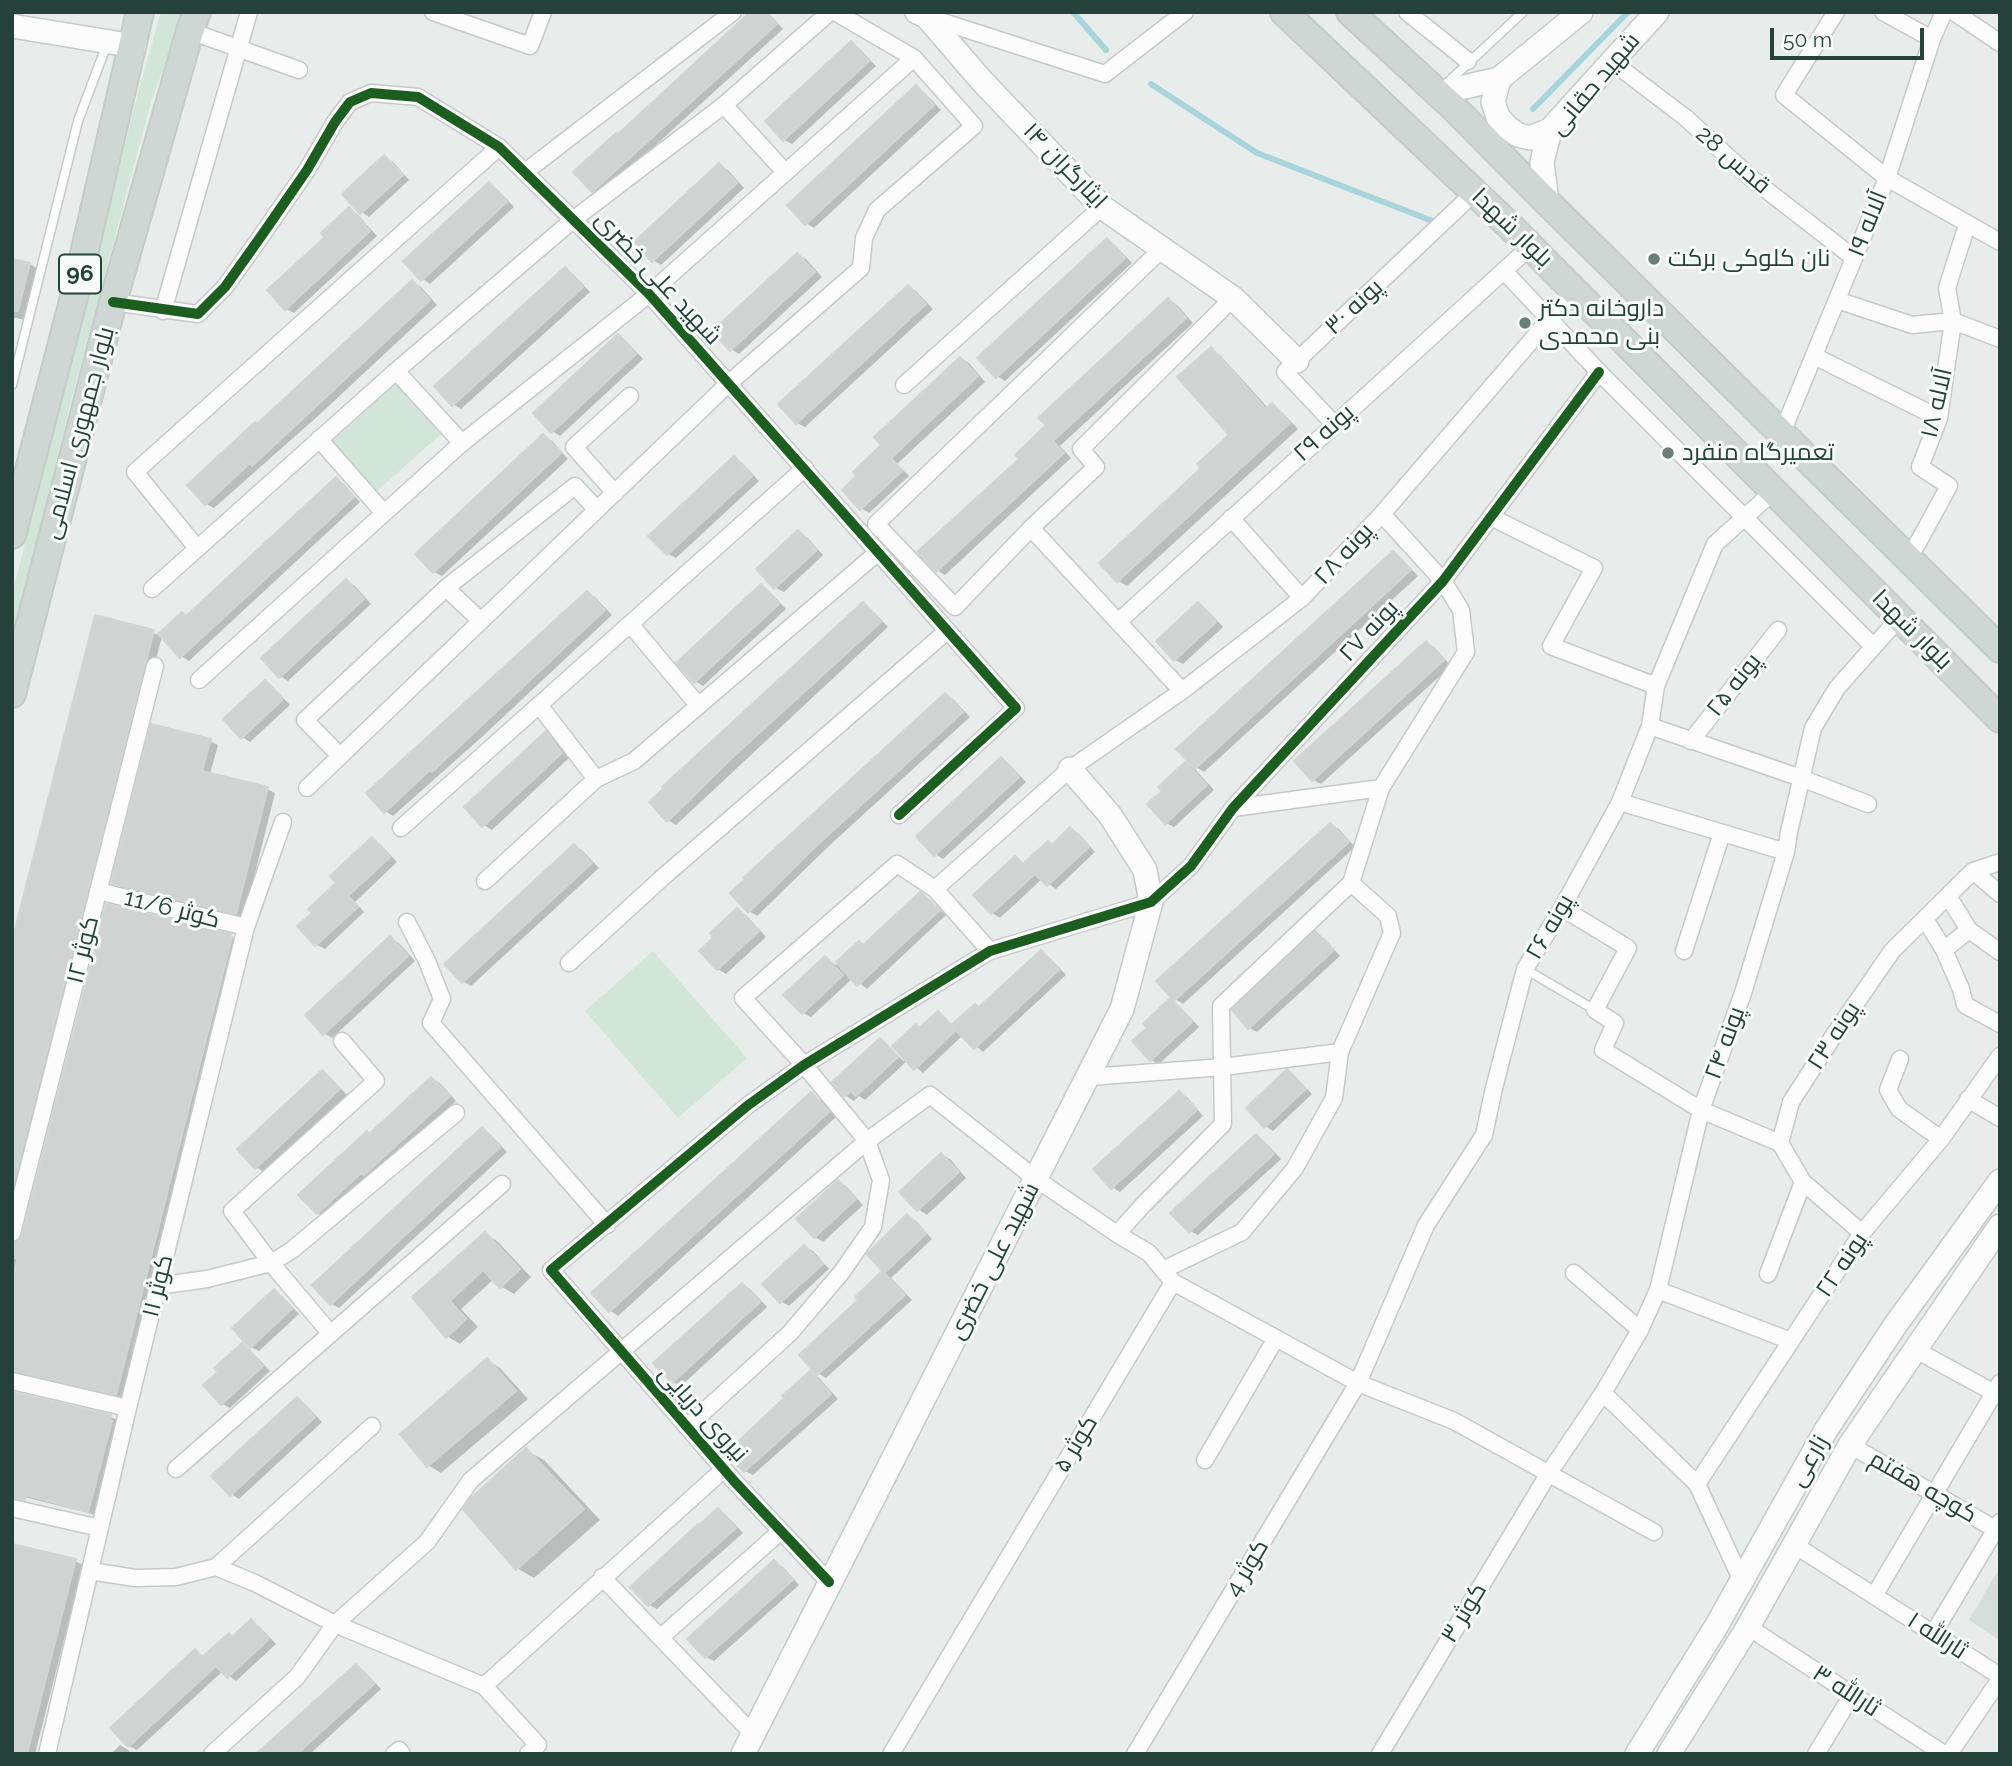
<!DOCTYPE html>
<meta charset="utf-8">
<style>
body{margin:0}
#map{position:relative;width:2012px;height:1766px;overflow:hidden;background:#e8edeb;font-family:Raleway,sans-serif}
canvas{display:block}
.frame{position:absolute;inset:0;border:14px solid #24423a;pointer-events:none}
.scale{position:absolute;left:1770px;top:28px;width:154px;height:32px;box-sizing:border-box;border:4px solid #24423a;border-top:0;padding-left:9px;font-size:21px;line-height:24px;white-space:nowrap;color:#24423a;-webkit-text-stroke:5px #f7fbf9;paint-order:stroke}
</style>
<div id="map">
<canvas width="2012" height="1766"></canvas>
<div class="frame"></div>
<div class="scale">50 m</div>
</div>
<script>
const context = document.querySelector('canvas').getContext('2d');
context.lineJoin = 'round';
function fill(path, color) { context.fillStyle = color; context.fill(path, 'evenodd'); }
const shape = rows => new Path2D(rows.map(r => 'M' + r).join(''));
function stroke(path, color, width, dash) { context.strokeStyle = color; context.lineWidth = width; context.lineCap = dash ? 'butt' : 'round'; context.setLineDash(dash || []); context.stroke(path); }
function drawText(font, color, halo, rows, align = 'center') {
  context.font = font + ' Raleway,Cairo,sans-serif'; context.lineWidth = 6; context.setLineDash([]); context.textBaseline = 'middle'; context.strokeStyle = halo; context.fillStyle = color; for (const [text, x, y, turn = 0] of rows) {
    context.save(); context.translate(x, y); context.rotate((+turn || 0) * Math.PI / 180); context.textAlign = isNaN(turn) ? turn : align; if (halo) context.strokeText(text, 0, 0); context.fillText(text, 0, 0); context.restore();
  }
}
fill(shape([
 [2000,1567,2000,1641,1969,1620]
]), '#d6dedb');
fill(shape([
 [161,12,184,12,151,102,70,405,12,643,12,595,137,97],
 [396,383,441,434,376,492,331,442],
 [653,951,747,1058,678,1118,585,1011]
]), '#d1e6d8');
fill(shape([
 [752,12,768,12,783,29,601,195,593,190,618,137],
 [851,43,859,48,876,66,792,144,784,140],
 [916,87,924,92,941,110,814,228,806,223],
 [385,157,393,162,409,180,369,217,362,212],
 [720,166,728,170,744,188,661,265,653,260],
 [489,184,497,189,514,207,430,284,423,279],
 [349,210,357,214,377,236,294,313,286,309,327,237],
 [1107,240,1115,245,1132,263,1005,381,997,376],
 [798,255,806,259,822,277,739,354,731,349],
 [12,260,30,264,38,269,25,320,12,317],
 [565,269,573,274,590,292,461,409,453,404],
 [413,282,421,287,437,305,318,416,214,508,206,504],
 [908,287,916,291,933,309,805,427,797,423],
 [1169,300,1177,305,1193,323,1060,446,1071,458,945,575,937,570,1021,459],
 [619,336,626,341,643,359,560,436,552,431],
 [1211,349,1220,355,1269,409,1272,405,1281,411,1298,429,1127,586,1118,581,1204,468,1232,435],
 [961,359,969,363,985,382,897,464,909,476,869,513,861,508,884,445],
 [544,436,552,441,568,459,442,576,434,572,418,554],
 [734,458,742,463,759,481,676,558,668,554],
 [336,480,344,484,360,502,189,661,181,656,162,636,12,1224,12,949,96,617,159,635,187,617],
 [799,533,807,537,823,555,784,592,776,588,759,569],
 [1394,553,1401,558,1418,576,1204,772,1196,767],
 [347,581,355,586,371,604,288,681,280,676],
 [762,586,769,591,786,609,703,686,695,681],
 [587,593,595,597,612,615,483,736,393,816,385,811],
 [863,604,871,609,888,627,676,825,668,820],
 [1198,605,1206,609,1223,627,1183,664,1175,660],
 [1426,643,1434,647,1451,666,1321,784,1313,780],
 [265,682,273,687,290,705,250,742,242,737],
 [945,695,953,699,970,717,830,845,757,916,749,911],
 [546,734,554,738,569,758,492,830,484,825],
 [210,741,218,745,210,774,267,789,275,793,244,917,121,887,113,883],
 [1001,759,1009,764,1026,782,943,859,935,854],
 [1186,764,1194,768,1214,790,1174,827,1166,823,1164,791],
 [1331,825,1339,829,1355,847,1183,1004,1175,999],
 [1071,830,1079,834,1095,852,1056,889,1042,879,1000,918,992,913,976,895,1015,858,1025,864,1049,843,1054,846],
 [372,839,380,844,397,862,355,902,364,912,325,949,317,945,300,926,339,883],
 [574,846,582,850,599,868,471,986,464,982,447,964],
 [920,894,946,915,867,989,853,978,811,1017,803,1013,826,958,836,965,860,943,864,945],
 [738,910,746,915,766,937,726,974,718,969,716,938],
 [1316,933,1324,938,1340,956,1257,1032,1249,1028],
 [230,936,238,940,124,1398,24,1374,17,1375,12,1380,12,1244,16,1245,24,1236],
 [391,938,399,943,415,961,332,1038,324,1033],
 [1041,952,1049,957,1066,975,983,1052,963,1035,923,1073,908,1060,865,1100,859,1096,854,1101,846,1096,834,1083,880,1040,888,1045,904,1062,916,1026,921,1029,938,1013,953,1026,980,1008],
 [1171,1001,1178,1005,1199,1027,1159,1064,1151,1060,1149,1028],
 [322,1072,330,1077,347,1095,264,1172,256,1167],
 [1287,1072,1295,1076,1312,1094,1273,1131,1265,1126],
 [432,1079,440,1083,456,1101,373,1179,326,1218,318,1213,371,1135],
 [1179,1093,1187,1097,1203,1116,1120,1192,1112,1187],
 [811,1094,825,1103,836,1117,618,1316,611,1311,594,1293],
 [482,1130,490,1134,507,1152,339,1308,331,1304],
 [1256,1136,1264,1141,1281,1159,1198,1235,1190,1231],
 [942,1155,950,1159,966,1178,927,1215,919,1210,902,1192],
 [838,1182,846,1186,863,1205,823,1242,815,1237],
 [908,1216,916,1221,932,1239,891,1278,912,1300,826,1378,818,1373,861,1300,885,1271],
 [485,1234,497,1241,531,1277,514,1294,502,1287,494,1279,461,1309,478,1327,460,1344,447,1336,414,1297],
 [805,1247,813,1251,829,1269,789,1306,782,1302,765,1284],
 [742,1285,750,1289,767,1307,681,1386,673,1382],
 [274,1291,282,1296,299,1314,259,1351,251,1347],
 [242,1345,250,1350,270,1371,230,1408,222,1404,206,1386,220,1372],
 [487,1360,500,1368,528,1399,441,1473,428,1465],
 [810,1373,818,1377,838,1399,753,1475,745,1471],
 [297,1399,305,1404,322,1422,239,1499,231,1494],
 [111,1417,119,1421,96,1515,12,1494],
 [527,1451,544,1460,600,1520,534,1578,517,1568],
 [718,1510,726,1515,743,1533,657,1609,649,1605,633,1587],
 [75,1561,83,1565,35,1754,12,1754],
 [775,1562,783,1567,799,1585,714,1661,706,1657],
 [251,1622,259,1626,276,1644,236,1681,223,1671,137,1750,129,1746,196,1651,205,1657,229,1635,234,1638],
 [356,1666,364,1671,381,1689,310,1754,258,1754],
 [120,1745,128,1750,131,1754,111,1754]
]), '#0003');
stroke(shape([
 [1073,12,1106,50],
 [1151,84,1257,153,1435,222],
 [1533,109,1628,12]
]), '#a9d4db', 6);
const building = shape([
 [750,12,766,12,777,24,592,192,573,172,616,133,617,135,750,12],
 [851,41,869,61,783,141,765,121,851,41],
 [916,85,934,105,805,225,787,205,916,85],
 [384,155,403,175,360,214,342,194,384,155],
 [719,163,737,183,652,262,634,242,719,163],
 [489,182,507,202,421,281,403,261,489,182],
 [349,207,370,231,285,310,267,290,325,237,321,233,349,207],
 [1107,238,1125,258,996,378,977,358,1107,238],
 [797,253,815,272,730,351,712,331,797,253],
 [12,259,30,263,18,311,12,311,12,259],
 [565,267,583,287,452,406,434,386,565,267],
 [412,280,430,300,252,466,250,463,205,505,187,485,255,422,257,424,412,280],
 [908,285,926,304,796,424,778,404,908,285],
 [1168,298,1186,318,1053,441,1064,453,936,572,917,552,1019,459,1015,455,1046,425,1038,418,1168,298],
 [618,334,636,354,551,433,533,413,618,334],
 [1211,347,1266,409,1272,403,1290,423,1117,582,1099,563,1201,468,1197,464,1229,435,1177,377,1211,347],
 [960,357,978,376,891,458,902,471,860,510,842,490,856,476,853,472,881,445,874,437,960,357],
 [543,434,561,453,433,573,415,554,543,434],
 [734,456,752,476,667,555,648,536,734,456],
 [336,477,354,497,180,658,158,634,182,612,186,616,336,477],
 [798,530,817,550,774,589,756,569,798,530],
 [1393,551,1411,570,1195,769,1176,749,1393,551],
 [346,579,364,599,279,678,261,658,346,579],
 [761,584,779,604,694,683,676,663,761,584],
 [587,591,605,610,432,772,430,770,384,813,366,793,587,591],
 [863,602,881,622,733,757,667,822,649,802,663,789,662,787,863,602],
 [1198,602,1216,622,1174,661,1156,641,1198,602],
 [95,615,154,630,12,1189,12,941,95,615],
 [1426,641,1444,660,1312,781,1294,761,1426,641],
 [265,680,283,699,241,739,223,719,265,680],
 [945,693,963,712,814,848,748,913,730,893,745,879,743,878,945,693],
 [151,724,211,739,202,771,268,787,236,914,111,883,151,724],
 [546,731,562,753,482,827,464,807,546,731],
 [1001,757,1019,777,934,856,916,836,1001,757],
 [1185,762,1207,785,1165,824,1147,804,1162,791,1158,787,1185,762],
 [1330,823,1349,842,1174,1001,1156,981,1330,823],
 [1070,827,1089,847,1047,886,1035,874,991,914,973,895,1015,856,1023,864,1048,841,1052,845,1070,827],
 [372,837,390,857,348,896,358,907,315,946,297,926,312,913,308,909,336,883,330,876,372,837],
 [574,844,592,863,462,983,444,964,574,844],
 [920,892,940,910,857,986,836,962,859,941,863,945,920,892],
 [106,904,231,934,230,937,232,937,116,1395,12,1371,12,1281,18,1258,12,1258,12,1243,19,1241,22,1236,106,904],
 [737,908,759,931,717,970,699,951,713,938,710,933,737,908],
 [1315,931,1334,950,1248,1029,1232,1010,1315,931],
 [390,936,408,956,323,1035,305,1015,390,936],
 [1041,950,1059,970,974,1049,951,1025,975,1004,979,1007,1041,950],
 [825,956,843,975,802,1014,783,995,825,956],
 [1170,998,1192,1022,1150,1061,1132,1041,1147,1028,1143,1024,1170,998],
 [938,1011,956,1030,914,1070,892,1046,916,1024,919,1028,938,1011],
 [880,1038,898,1057,856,1096,851,1091,844,1097,832,1082,880,1038],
 [1287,1069,1306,1089,1264,1128,1246,1108,1287,1069],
 [322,1070,340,1089,255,1169,237,1149,322,1070],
 [431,1077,450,1096,364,1175,361,1173,317,1214,298,1195,367,1131,369,1134,431,1077],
 [1179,1091,1197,1110,1111,1189,1093,1169,1179,1091],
 [811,1092,829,1112,609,1312,591,1293,811,1092],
 [482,1127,500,1147,330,1305,312,1285,482,1127],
 [1256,1134,1274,1154,1189,1232,1170,1213,1256,1134],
 [941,1153,959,1172,917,1211,899,1192,941,1153],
 [838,1180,856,1199,814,1238,796,1219,838,1180],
 [907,1214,926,1234,884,1273,905,1295,817,1375,799,1355,858,1300,855,1297,882,1271,867,1254,907,1214],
 [485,1232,520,1269,500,1288,483,1270,450,1301,466,1319,446,1338,412,1297,485,1232],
 [804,1245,823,1264,780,1303,762,1284,804,1245],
 [742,1283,760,1302,672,1383,653,1363,742,1283],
 [274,1289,292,1309,250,1348,232,1328,274,1289],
 [242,1343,263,1366,221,1405,203,1385,218,1372,214,1368,242,1343],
 [487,1358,516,1391,427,1467,400,1434,487,1358],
 [810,1371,831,1394,744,1472,726,1453,784,1398,782,1396,810,1371],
 [12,1392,111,1415,110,1420,112,1421,88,1512,26,1495,25,1500,12,1498,12,1392],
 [297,1397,315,1417,230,1496,211,1476,297,1397],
 [526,1448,584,1509,516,1570,463,1509,471,1498,526,1448],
 [718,1508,736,1528,648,1606,630,1587,698,1524,699,1525,718,1508],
 [12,1544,76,1559,27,1754,12,1754,12,1544],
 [774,1560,793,1580,705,1658,687,1639,774,1560],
 [251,1619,269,1639,227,1678,216,1666,128,1747,110,1728,195,1649,202,1657,229,1633,232,1637,251,1619],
 [356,1664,374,1684,297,1754,256,1754,356,1664]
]);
fill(building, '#cfd4d2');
stroke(building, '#d1d6d4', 2);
const lane = shape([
 [1446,84,1523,12],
 [12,385,78,121,107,44],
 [1525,969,1595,1010]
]);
const street = shape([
 [433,12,530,46,543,12],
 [1407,12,1468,61],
 [1836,12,1784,95,1887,178,2000,242],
 [1883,12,1932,39],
 [1954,12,2000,43],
 [928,17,1105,74,1185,12],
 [190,31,299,70],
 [1611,61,1686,118,1751,178,1854,258],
 [724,105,785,172],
 [525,172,733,12],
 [1162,249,876,524,955,607,1031,528,1096,467,1081,449,1233,298],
 [1504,271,1599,372,1873,646],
 [1837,300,1912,325,1953,321,2000,339],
 [113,302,198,314,225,287,262,235,307,170,335,122,350,102,371,93,418,97,499,147,649,294,1016,708,899,815],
 [163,311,249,12],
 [1814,356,1939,418],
 [396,371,462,443],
 [904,385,1102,207],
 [1334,424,1285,372,1475,192],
 [1782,433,1887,178,1932,39,1944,12],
 [319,439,384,513],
 [615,493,574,447,630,396],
 [1491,517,1594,568,1551,646,1656,686],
 [1231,518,1302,598],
 [1031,528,1182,691],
 [197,548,135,472,499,147],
 [1909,559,1949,486,1920,467,1939,418,1953,321,1947,288,1967,225],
 [446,588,481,621],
 [152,589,396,371,574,219,724,105,830,12],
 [1118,622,1531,246],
 [630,624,698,705],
 [199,680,462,443,649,294,914,58],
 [539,705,596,779,634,761,877,553],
 [1650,726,1801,778,1868,804],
 [1691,741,1778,630],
 [340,756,305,720,446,588,575,486,597,510],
 [307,788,728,384,861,268,864,238,877,210,974,126,914,58,835,12],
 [1620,802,1786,852],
 [1233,808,1381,788],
 [401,828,805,468],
 [1973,871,2000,894],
 [485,881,596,779],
 [935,889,990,951],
 [98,891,246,927],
 [1948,896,1969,930],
 [1562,908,1628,948,1595,1010,1615,1023,1603,1050,1701,1110,1780,1143],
 [1925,919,1944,950,1961,989,1965,1005,2000,1024],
 [407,922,427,961,442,999,431,1023,607,1225],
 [1944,950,1969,930,2000,952],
 [1684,951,1722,833],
 [569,963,662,878,947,631],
 [1900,1059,1888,1090,1899,1109,1941,1139],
 [1089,1077,1223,1067,1340,1052],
 [1968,1099,2000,1118],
 [12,1233,155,666],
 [1862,1233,1803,1182,1780,1143,1791,1102,1834,1035,1892,951,1973,871,2000,862],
 [1117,1234,1143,1205,1223,1124,1221,1006,1351,883],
 [1163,1270,1242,1232,1295,1168,1334,1098,1340,1052,1392,933,1388,916,1351,883,1381,788,1466,652,1461,610,1443,581,1382,514],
 [1574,1273,1640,1330],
 [1768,1274,1803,1182],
 [1173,1282,1358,1383,1454,1421,1654,1532],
 [158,1286,207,1279,271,1263,292,1250,456,1113],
 [1658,1290,1791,1341],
 [330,1333,271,1263,232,1211,376,1081,342,1041],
 [1914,1349,2000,1396],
 [12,1381,128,1408],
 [1603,1393,1697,1484,1742,1581],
 [687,1427,790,1333,841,1273,873,1227,881,1180,867,1141,804,1065,743,998,897,864,935,889,1070,769,1182,691,1302,598,1382,514,1549,320,1577,293],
 [1850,1445,1995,1529],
 [1205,1460,1276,1338],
 [176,1469,502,1184],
 [1697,1484,1862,1233,1941,1139,2000,1056],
 [12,1508,100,1528],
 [1796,1546,2000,1676],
 [216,1567,255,1583,335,1624,427,1542,471,1480,867,1141,930,1095,1036,1179,1117,1234,1149,1253,1173,1282,891,1754],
 [90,1571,135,1578,176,1577,216,1567,372,1426],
 [602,1577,752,1733],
 [829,1582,734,1481,551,1270,747,1106,804,1065,990,951,1151,902,1191,866,1233,808,1443,581,1599,372],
 [1874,1596,2000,1383],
 [1748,1627,1944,1754],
 [1933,1634,2000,1522],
 [661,1637,781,1531],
 [484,1686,724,1469],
 [47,1754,128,1408,246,927,283,822],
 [212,1754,297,1677,335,1624,484,1686,538,1745,528,1754],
 [394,1754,399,1750,402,1754],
 [1135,1754,1358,1383,1426,1225,1484,1135,1494,1088,1525,969,1562,908,1620,802,1650,726,1656,686,1715,544,1775,490],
 [1380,1754,1549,1473,1603,1393,1640,1330,1658,1290,1701,1110,1743,993,1786,852,1789,832,1813,728,1837,688,1900,617],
 [1816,1754,1852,1695],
 [1949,1754,2000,1679]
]);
const secondary = shape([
 [917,12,926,16,981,80,1102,207,1233,298,1297,361],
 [12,26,134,46],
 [1499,79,1493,102,1498,117,1508,128,1518,135,1530,138,1550,130],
 [1438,93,1499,79,1581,12],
 [1547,202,1542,162,1550,130,1657,12],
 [743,1754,1122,1009,1151,902,1145,870,1110,815,1070,769],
 [1637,1754,1717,1625,1826,1430,1894,1327,2000,1181],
 [1669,1754,1748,1627,1850,1445,2000,1226]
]);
const primary = shape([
 [1284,12,1514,230,2000,719],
 [1350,12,1453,107,1547,202,2000,649],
 [12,535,74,297,140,12],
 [12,694,113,302,190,31,197,12]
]);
stroke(lane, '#c5cac8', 11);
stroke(street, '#c5cac8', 19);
stroke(secondary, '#c3cbc8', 26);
stroke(primary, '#c3ccc9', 30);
stroke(lane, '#fcfcfc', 8);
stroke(street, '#fcfcfc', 16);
stroke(secondary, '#fcfcfc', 23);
stroke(primary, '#cfd7d5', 26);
stroke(shape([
 [113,302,198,314,225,287,262,235,307,170,335,122,350,102,371,93,418,97,499,147,649,294,1016,708,899,815],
 [829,1582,734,1481,551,1270,747,1106,804,1065,990,951,1151,902,1191,866,1233,808,1443,581,1599,372]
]), '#1b5e20', 10);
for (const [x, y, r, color] of [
 [1654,259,7,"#697e78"],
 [1525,323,7,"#697e78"],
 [1668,453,7,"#697e78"]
]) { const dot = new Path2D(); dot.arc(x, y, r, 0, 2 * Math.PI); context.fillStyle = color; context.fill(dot); stroke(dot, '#f7fbf9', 2.5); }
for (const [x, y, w] of [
 [80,274,42]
]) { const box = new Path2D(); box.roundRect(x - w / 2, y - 19.5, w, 39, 5); context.fillStyle = '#f7fbf9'; context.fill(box); stroke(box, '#24423a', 2); }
drawText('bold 23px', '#24423a', null, [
 ["96",80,274]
]);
drawText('24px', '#24423a', '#f7fbf9', [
 ["شهید حقانی",1595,84,-50],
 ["قدس 28",1733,160,41],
 ["ایثارگران ۱۴",1065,166,46],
 ["آلاله ۱۹",1868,224,-68],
 ["بلوار شهدا",1512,228,44],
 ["شهید علی خضری",658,278,47],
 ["پونه ۳۰",1354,307,-43],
 ["آلاله ۱۸",1937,403,-77],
 ["بلوار جمهوری اسلامی",79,433,-75],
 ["پونه ۲۹",1324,433,-42],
 ["پونه ۲۸",1344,554,-47],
 ["بلوار شهدا",1912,630,45],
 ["پونه ۲۷",1369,631,-47],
 ["پونه ۲۵",1734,685,-52],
 ["کوثر 11/6",172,909,14],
 ["پونه ۲۶",1550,927,-60],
 ["کوثر ۱۲",83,950,-76],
 ["پونه ۲۳",1834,1036,-57],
 ["پونه ۲۴",1725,1043,-70],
 ["شهید علی خضری",994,1261,-63],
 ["پونه ۲۲",1842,1265,-56],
 ["کوثر ۱۱",158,1286,-76],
 ["نیروی دریایی",703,1414,48],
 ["کوثر ۵",1076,1444,-59],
 ["زارعی",1809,1461,-60],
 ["کوچه هفتم",1923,1487,30],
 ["کوثر 4",1247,1568,-59],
 ["کوثر ۳",1464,1613,-59],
 ["ثارالله ۱",1937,1636,33],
 ["ثارالله ۳",1846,1691,33]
]);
drawText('24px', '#24423a', '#f7fbf9', [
 ["نان کلوکی برکت",1668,259],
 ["داروخانه دکتر",1539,309],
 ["بنی محمدی",1539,337],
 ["تعمیرگاه منفرد",1682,453]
], 'left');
</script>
